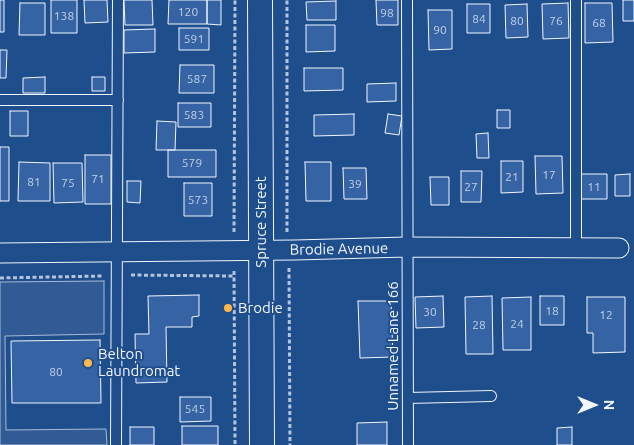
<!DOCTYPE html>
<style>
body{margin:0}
#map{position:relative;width:634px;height:445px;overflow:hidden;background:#1f4e8c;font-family:Ubuntu,sans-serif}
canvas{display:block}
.north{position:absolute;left:569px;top:380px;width:50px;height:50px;-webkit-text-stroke:4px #1f4e8c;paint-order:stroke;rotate:90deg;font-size:14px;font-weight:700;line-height:20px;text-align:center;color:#f2f6ff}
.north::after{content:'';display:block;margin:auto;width:18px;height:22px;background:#f2f6ff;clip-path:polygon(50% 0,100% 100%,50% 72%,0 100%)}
</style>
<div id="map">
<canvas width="634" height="445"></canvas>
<div class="north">N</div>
</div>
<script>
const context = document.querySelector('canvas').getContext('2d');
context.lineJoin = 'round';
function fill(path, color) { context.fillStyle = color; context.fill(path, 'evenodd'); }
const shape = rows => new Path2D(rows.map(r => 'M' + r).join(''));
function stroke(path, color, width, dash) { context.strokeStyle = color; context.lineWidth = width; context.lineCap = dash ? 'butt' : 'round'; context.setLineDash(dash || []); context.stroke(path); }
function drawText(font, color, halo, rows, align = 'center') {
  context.font = font + ' Ubuntu,sans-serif'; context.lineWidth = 4; context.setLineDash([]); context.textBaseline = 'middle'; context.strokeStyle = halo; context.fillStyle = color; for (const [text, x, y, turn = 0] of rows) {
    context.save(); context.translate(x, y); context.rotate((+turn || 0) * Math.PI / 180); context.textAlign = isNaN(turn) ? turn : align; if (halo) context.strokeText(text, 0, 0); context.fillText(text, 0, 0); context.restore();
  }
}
const parking = shape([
 [104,281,104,334,5,336,6,430,106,429,107,445,0,445,0,282,104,281]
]);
fill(parking, '#305b95');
stroke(parking, '#a8bbd7', 1);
const building = shape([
 [0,0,4,0,4,32,0,32,0,0],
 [51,0,77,0,77,33,51,33,51,0],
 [84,0,107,0,108,22,85,23,84,0],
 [124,0,152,0,153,25,125,25,124,0],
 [169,0,207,0,207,24,168,24,169,0],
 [207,0,221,0,221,25,207,24,207,0],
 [376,0,398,0,398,25,377,25,376,0],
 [623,0,634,0,634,21,623,21,623,0],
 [336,1,336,20,307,20,306,2,336,1],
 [20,3,45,3,45,35,19,35,20,3],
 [568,3,569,38,543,39,542,4,568,3],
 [585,3,612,3,613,42,585,43,585,3],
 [467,4,490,4,490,33,467,33,467,4],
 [527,4,528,37,506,38,505,5,527,4],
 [428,10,452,10,452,49,429,50,428,10],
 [306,25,335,25,335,51,306,52,306,25],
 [179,28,209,28,209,50,179,50,179,28],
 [155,29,155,52,124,53,124,30,155,29],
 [0,50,7,50,6,78,0,78,0,50],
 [180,65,214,65,214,93,179,93,180,65],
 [304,68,343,68,343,90,304,91,304,68],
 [45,77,45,93,23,93,23,78,45,77],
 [92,77,105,77,105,91,92,91,92,77],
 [396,83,396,101,367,102,367,84,396,83],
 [178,103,211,103,211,127,178,127,178,103],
 [497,110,510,110,510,128,497,128,497,110],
 [10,111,28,111,28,136,10,136,10,111],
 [354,114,354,135,314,136,314,115,354,114],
 [388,114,402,116,399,135,385,133,388,114],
 [157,121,176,122,175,150,156,150,157,121],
 [488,133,489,158,477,158,476,134,488,133],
 [0,147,9,147,9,201,0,201,0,147],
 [168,150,216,150,216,177,168,177,168,150],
 [85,155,111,155,111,204,85,204,85,155],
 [535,156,562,156,563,193,536,194,535,156],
 [501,161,523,161,523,192,501,193,501,161],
 [19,162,50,163,50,201,18,201,19,162],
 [305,162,331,162,331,201,306,201,305,162],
 [53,163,82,163,83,202,54,203,53,163],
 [343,168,366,168,367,199,344,199,343,168],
 [461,171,482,171,481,202,461,202,461,171],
 [581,174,607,174,607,199,581,199,581,174],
 [630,174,630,196,615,196,615,175,630,174],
 [430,177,449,177,449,205,431,205,430,177],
 [127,181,141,181,140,203,127,202,127,181],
 [184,183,212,183,212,216,184,216,184,183],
 [199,295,199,316,192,317,192,327,166,327,167,382,136,383,135,334,149,334,148,296,199,295],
 [443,296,444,327,416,328,415,297,443,296],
 [492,296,493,354,466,354,465,297,492,296],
 [540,296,564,296,564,325,540,325,540,296],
 [531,297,531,350,503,350,502,298,531,297],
 [587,297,625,297,625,352,593,353,593,333,587,333,587,297],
 [358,301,391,301,393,357,360,358,358,301],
 [100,340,101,403,12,403,11,341,100,340],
 [180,397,211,397,211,421,180,422,180,397],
 [387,422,387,445,357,445,357,423,387,422],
 [182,426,218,426,218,445,182,445,182,426],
 [130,427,154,427,154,445,130,445,130,427],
 [572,427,572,445,557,445,557,428,572,427]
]);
fill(building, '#3563a3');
stroke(building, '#f2f6ff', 1);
const service = shape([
 [407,0,408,445],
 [0,100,118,100],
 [576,248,576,0],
 [408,398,491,396],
 [116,445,118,0]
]);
const minor = shape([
 [0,253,295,250,407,247,619,248]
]);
const tertiary = shape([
 [260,0,262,445]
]);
stroke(service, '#f2f6ff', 12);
stroke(minor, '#f2f6ff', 21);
stroke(tertiary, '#f2f6ff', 26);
stroke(shape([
 [234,232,235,0],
 [287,232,287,0],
 [289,268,290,445],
 [234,271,235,445],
 [131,275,234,276],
 [0,278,102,276]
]), '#b3c4dc', 3, [4, 2.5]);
stroke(service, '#1f4e8c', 10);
stroke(minor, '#1f4e8c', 19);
stroke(tertiary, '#1f4e8c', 24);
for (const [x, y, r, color] of [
 [228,308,5,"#ffb74d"],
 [88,363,5,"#ffb74d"]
]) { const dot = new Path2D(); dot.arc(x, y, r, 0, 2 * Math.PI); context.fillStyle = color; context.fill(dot); stroke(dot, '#1f4e8c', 2); }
drawText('12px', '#c3d1e8', null, [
 ["120",188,12],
 ["98",387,13],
 ["138",64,16],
 ["84",479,19],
 ["80",517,21],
 ["76",556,21],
 ["68",599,23],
 ["90",440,30],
 ["591",194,39],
 ["587",197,79],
 ["583",194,115],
 ["579",192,163],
 ["17",549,175],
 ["21",512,177],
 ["71",98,179],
 ["81",34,182],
 ["75",68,183],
 ["39",355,184],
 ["27",471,187],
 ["11",594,187],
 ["573",198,200],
 ["18",552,311],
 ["30",430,312],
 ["12",606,315],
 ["24",517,324],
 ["28",479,325],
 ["80",56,372],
 ["545",195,409]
]);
drawText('15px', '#f2f6ff', '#1f4e8c', [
 ["Spruce Street",261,222,-90],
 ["Brodie Avenue",339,249,-1],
 ["Unnamed Lane 166",393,346,-90]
]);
drawText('15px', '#f2f6ff', '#1f4e8c', [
 ["Brodie",238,308],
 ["Belton",98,354],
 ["Laundromat",98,371]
], 'left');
</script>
